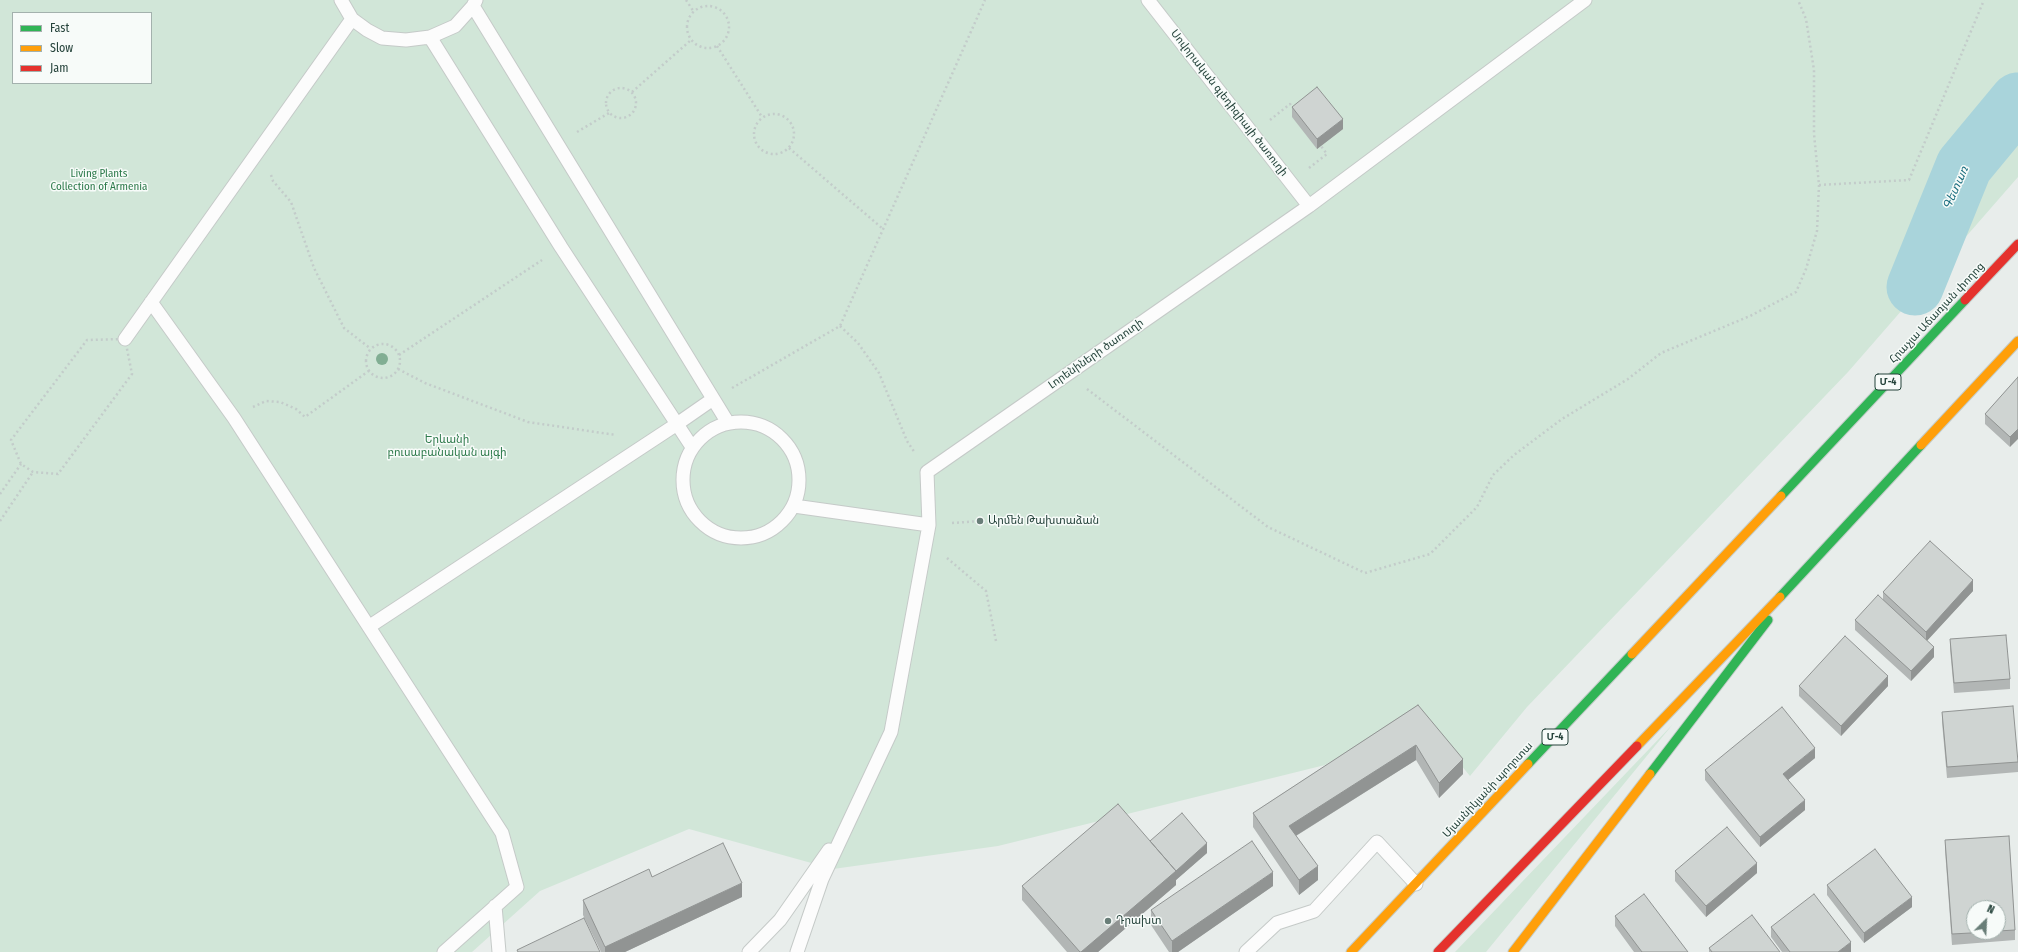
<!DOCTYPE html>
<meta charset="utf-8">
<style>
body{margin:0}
#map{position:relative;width:2018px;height:952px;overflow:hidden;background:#e8edeb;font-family:"Fira Sans Condensed",sans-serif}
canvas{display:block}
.legend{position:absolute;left:12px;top:12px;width:140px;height:72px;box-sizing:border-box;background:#f7fbf9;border:1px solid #a3b1ad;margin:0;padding:5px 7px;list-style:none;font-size:12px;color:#24423a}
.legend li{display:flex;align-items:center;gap:8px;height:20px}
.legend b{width:20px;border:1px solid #a3b1ad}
.north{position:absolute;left:1966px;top:900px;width:40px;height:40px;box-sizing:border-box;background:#f7fbf9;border:1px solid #a3b1ad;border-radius:50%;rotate:24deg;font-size:11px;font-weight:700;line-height:16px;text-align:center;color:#24423a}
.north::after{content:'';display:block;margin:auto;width:14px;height:18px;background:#697e78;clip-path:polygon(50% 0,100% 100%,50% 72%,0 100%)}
</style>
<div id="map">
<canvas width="2018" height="952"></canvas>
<ul class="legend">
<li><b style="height:5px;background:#30b455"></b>Fast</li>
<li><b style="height:5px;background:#ff9f0a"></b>Slow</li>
<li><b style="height:5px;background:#e5322d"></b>Jam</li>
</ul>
<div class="north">N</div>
</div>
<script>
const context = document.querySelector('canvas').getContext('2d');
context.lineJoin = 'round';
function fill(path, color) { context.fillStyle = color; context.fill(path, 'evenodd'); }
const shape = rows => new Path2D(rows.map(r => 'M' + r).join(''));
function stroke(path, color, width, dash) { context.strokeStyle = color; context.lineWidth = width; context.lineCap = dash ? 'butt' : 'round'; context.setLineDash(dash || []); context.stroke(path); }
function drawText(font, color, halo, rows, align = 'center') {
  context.font = font + ' "Fira Sans Condensed","Noto Sans Armenian",sans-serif'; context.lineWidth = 3; context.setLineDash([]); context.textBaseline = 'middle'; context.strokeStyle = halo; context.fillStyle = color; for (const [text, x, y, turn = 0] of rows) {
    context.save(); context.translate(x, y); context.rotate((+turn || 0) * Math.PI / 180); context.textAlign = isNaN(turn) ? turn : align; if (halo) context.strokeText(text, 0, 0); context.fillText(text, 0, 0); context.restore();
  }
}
fill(shape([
 [0,0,2018,0,2018,177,1848,372,1527,707,1470,776,1417,712,1325,765,998,846,833,869,689,829,540,891,472,952,0,952],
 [13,13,151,13,151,83,13,83],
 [1673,724,1486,952,1455,952]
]), '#d1e6d8');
stroke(shape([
 [1915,287,1964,166,2018,101]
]), '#a9d4db', 57);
const lane = shape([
 [341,0,352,19,367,30,382,38,406,40,430,37,455,26,473,6,476,0],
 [1148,0,1309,206],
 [473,6,728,423],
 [430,37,561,247,692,447],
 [151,302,234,418,502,833,517,887,444,952],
 [125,339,352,19],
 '683 480a58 58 0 1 1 116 0a58 58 0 1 1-116 0Z',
 [794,506,929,525,891,732,822,879,797,952],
 [929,525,927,472,1309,206,1585,0],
 [370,626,677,424,713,399],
 [495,906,499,952],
 [749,952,780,920,829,850],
 [1246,952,1277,923,1314,911,1377,842,1416,884]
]);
const fast = shape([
 [1781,496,1965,300],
 [1780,597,1921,445],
 [1528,764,1632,654],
 [1650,774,1768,620]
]);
const slow = shape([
 [1921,445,2018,341],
 [1632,654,1781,496],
 [1637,746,1780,597],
 [1351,952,1528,764],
 [1513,952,1650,774]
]);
const jam = shape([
 [1965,300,2018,244],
 [1438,952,1637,746]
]);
stroke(lane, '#c5cac8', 15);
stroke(fast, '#c3ccc9', 11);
stroke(slow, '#c3ccc9', 11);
stroke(jam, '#c3ccc9', 11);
stroke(shape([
 [686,0,694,12],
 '687 27a21 21 0 1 1 42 0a21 21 0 1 1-42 0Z',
 [717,46,762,117],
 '606 103a15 15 0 1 1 30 0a15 15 0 1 1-30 0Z',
 [632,92,691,40],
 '754 134a20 20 0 1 1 40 0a20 20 0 1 1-40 0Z',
 [1270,120,1290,104,1294,109],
 [577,132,609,113],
 [789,148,883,229],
 [1309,168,1327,154,1321,146],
 [271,175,273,181,291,202,314,268,344,328,371,349],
 [1819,185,1909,180,1984,0],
 [840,326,858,343,879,373,907,441,915,453],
 [125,339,132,374,58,474,33,472,21,464,11,440,87,340,125,339],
 '366 361a17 17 0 1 1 34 0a17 17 0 1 1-34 0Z',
 [399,355,542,260],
 [398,369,425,383,528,422,616,435],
 [732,388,840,326,985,0],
 [1087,389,1268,527,1365,573,1430,554,1477,507,1493,475,1514,455,1562,419,1628,379,1661,353,1750,316,1796,292,1806,269,1817,231,1819,185,1814,134,1814,70,1806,19,1798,0],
 [253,407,266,401,280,402,296,409,305,417,370,370],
 [0,494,21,464],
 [0,521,33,472],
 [952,523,980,521],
 [947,558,986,591,996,641]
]), '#c3ccca', 2.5, [2, 3]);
stroke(lane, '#fcfcfc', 13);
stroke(fast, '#30b455', 9);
stroke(slow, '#ff9f0a', 9);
stroke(jam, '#e5322d', 9);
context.fillStyle = '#81ae93';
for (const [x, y] of [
 [382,359]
]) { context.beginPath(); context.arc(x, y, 6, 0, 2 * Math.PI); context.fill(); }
fill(shape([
 [1292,107,1343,129,1317,149,1292,117],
 [2018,377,2010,447,1985,424,1985,414],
 [1973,591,1927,640,1934,657,1911,681,1855,630,1855,620,1883,600,1883,592],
 [1950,639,2010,679,2010,689,1954,693,1950,649],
 [1799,686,1888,686,1841,736,1799,696],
 [1418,705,1463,774,1439,798,1416,760,1296,836,1318,880,1299,895,1253,827,1253,813],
 [1942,712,2018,762,2018,772,1947,778,1942,722],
 [1815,758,1788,780,1805,810,1760,847,1705,780,1705,770],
 [2009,836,2015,930,2015,940,1952,945,1945,850,1945,840],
 [1974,908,1998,908,1998,932,1974,932],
 [1150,841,1207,853,1176,880,1176,885,1098,952,1067,952,1022,900,1022,886],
 [1675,871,1757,873,1706,917,1675,881],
 [652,877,742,897,625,952,601,952,583,915,583,900],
 [1827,885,1912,907,1864,943,1827,895],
 [1273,886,1178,952,1169,952,1151,925,1151,910],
 [1615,916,1688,952,1634,952,1615,926],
 [1771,927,1851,952,1782,952,1771,937],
 [1709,948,1780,952,1709,952]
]), '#b2b6b5');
fill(shape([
 [1343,119,1343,129,1317,149,1317,139],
 [2018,429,2018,439,2010,447,2010,437],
 [1973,580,1973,591,1926,642,1926,632],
 [1934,647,1934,657,1911,681,1911,671],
 [1888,676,1888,686,1841,736,1841,726],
 [1416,745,1416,760,1289,840,1289,826],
 [1815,748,1815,758,1783,784,1783,774],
 [1463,759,1463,774,1439,798,1439,783],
 [1805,800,1805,810,1760,847,1760,837],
 [1207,843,1207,853,1176,880,1176,885,1098,952,1081,952],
 [1757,863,1757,873,1706,917,1706,906],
 [1318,866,1318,880,1299,895,1299,880],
 [1273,872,1273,886,1178,952,1172,952,1172,941],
 [742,883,742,897,625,952,605,952,605,947],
 [1912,897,1912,907,1864,943,1864,933],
 [1851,942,1851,952,1838,952]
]), '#919493');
const building = shape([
 [1317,87,1343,119,1317,139,1292,107,1317,87],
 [2018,377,2018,429,2010,437,1985,414,2018,377],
 [1930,541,1973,580,1926,632,1883,592,1930,541],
 [1878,595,1934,647,1911,671,1855,620,1878,595],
 [2006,635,2010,679,1954,683,1950,639,2006,635],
 [1845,636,1888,676,1841,726,1799,686,1845,636],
 [1418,705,1463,759,1439,783,1416,745,1289,826,1318,866,1299,880,1253,813,1418,705],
 [2013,706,2018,762,1947,767,1942,712,2013,706],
 [1782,707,1815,748,1783,774,1805,800,1760,837,1705,770,1782,707],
 [1118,804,1176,871,1081,952,1080,952,1022,886,1118,804],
 [1182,813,1207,843,1176,871,1150,841,1182,813],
 [1727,827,1757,863,1706,906,1675,871,1727,827],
 [2009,836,2015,930,1998,931,1998,908,1974,908,1974,932,1989,932,1952,934,1945,840,2009,836],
 [1252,841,1273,872,1172,941,1151,910,1252,841],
 [723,843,742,883,605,947,583,900,649,869,652,877,723,843],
 [1875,849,1912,897,1864,933,1827,885,1875,849],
 [1644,894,1688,952,1642,952,1615,916,1644,894],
 [1814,894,1851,942,1838,952,1790,952,1771,927,1814,894],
 [1752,915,1780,952,1712,952,1709,948,1752,915],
 [584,918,600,952,518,952,517,950,584,918]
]);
fill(building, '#cfd4d2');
stroke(building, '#919493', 1);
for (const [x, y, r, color] of [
 [980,521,4,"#697e78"],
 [1108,921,4,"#697e78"]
]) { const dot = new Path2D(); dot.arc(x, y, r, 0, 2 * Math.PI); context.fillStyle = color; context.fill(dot); stroke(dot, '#f7fbf9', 1.5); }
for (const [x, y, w] of [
 [1888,382,26],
 [1555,737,26]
]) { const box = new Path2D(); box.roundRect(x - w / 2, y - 8, w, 16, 3); context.fillStyle = '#f7fbf9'; context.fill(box); stroke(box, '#24423a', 1); }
drawText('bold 10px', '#24423a', null, [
 ["Մ-4",1888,382],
 ["Մ-4",1555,737]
]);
drawText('11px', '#24423a', '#f7fbf9', [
 ["Սովորական գլեդիզիայի ծառուղի",1229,103,52],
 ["Հրաչյա Աճառյան փողոց",1937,313,-47],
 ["Լորենիների ծառուղի",1096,354,-35],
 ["Մյասնիկյանի պողոտա",1488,790,-47]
]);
drawText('11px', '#2d7a4b', '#f7fbf9', [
 ["Living Plants",99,174],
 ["Collection of Armenia",99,187],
 ["Երևանի",447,440],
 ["բուսաբանական այգի",447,453]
]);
drawText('11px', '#24423a', '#f7fbf9', [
 ["Արմեն Թախտաձան",988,521],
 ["Դրախտ",1116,921]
], 'left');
drawText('italic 12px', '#1c6f80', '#f7fbf9', [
 ["Գետառ",1956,188,-66]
]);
</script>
